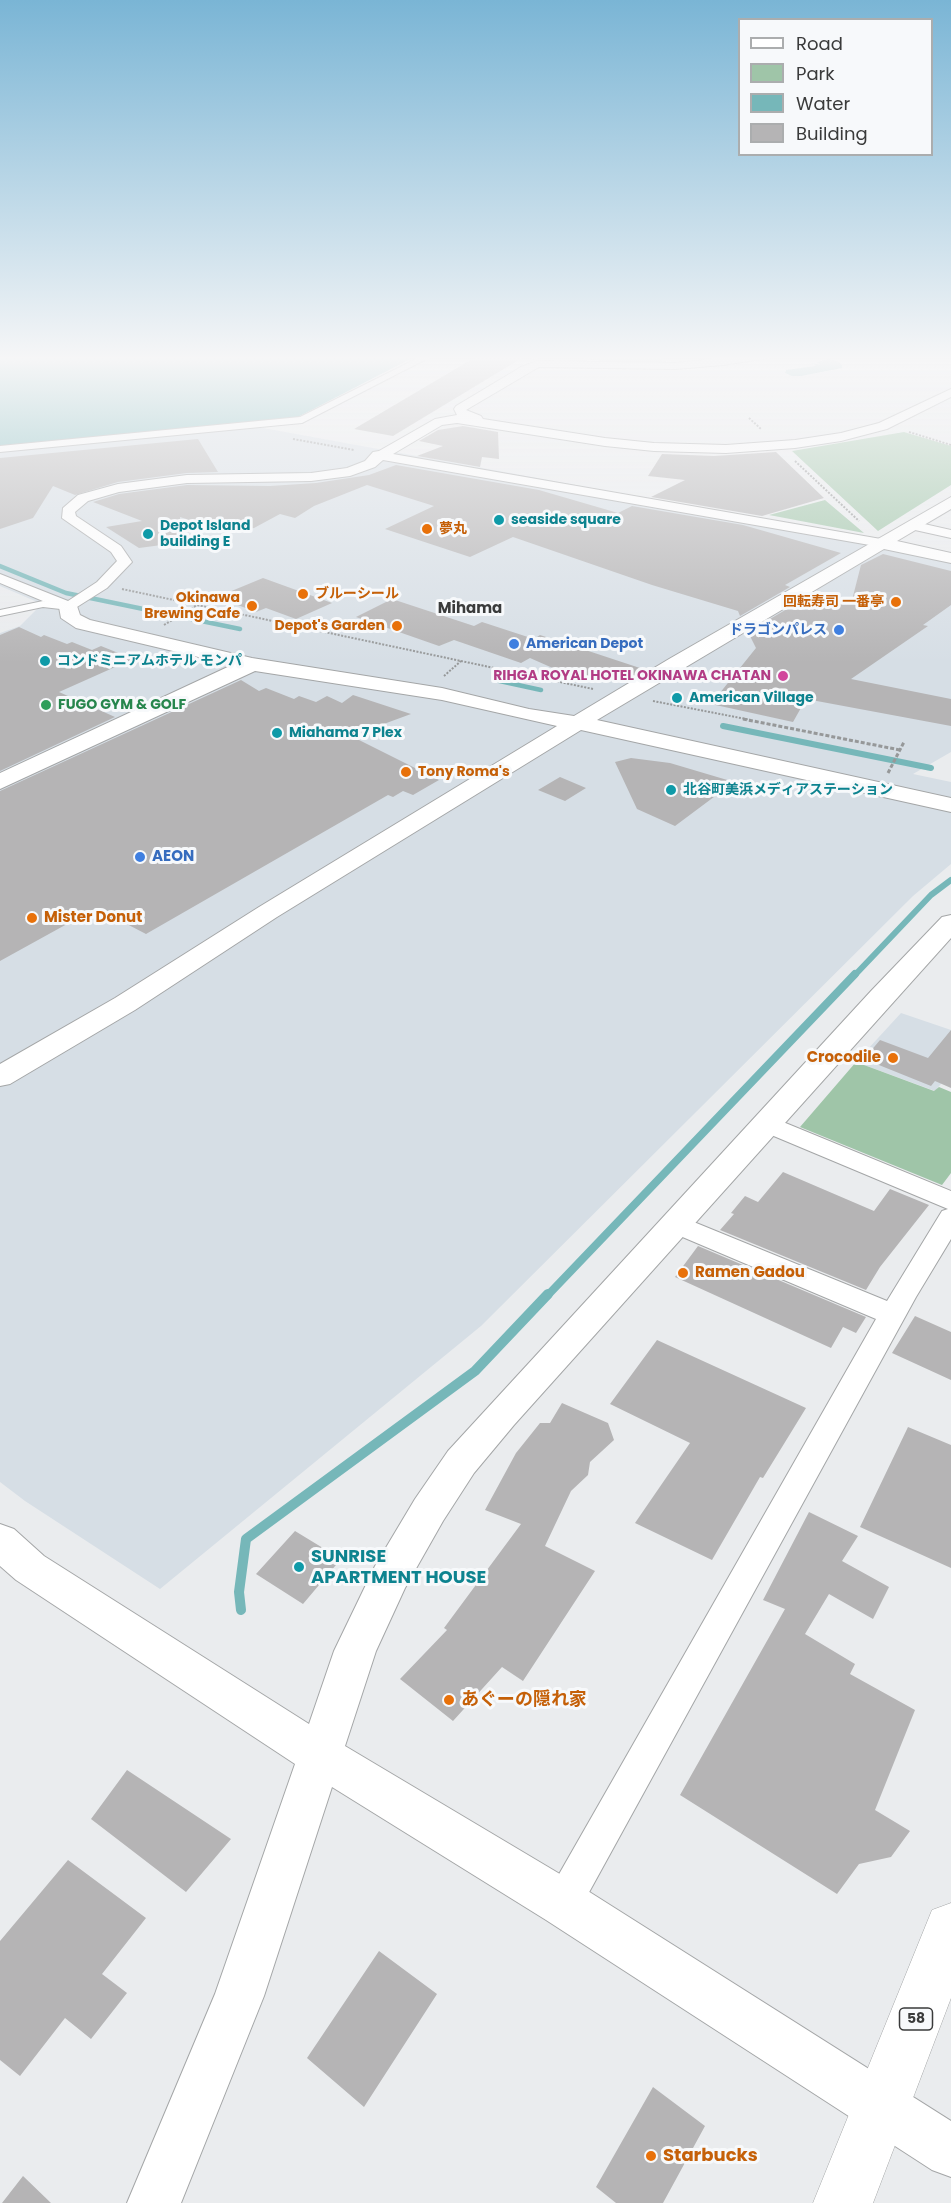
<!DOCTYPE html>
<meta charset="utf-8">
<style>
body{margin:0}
#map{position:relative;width:951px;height:2203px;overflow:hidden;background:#eaecee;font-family:Poppins,sans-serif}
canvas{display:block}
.legend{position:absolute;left:738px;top:18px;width:195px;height:138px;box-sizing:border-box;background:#f7f9fb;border:2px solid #abadae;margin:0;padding:8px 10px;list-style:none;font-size:18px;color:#3a3b3b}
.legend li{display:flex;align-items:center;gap:12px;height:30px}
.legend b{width:30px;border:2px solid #abadae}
</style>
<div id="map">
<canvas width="951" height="2203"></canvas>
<ul class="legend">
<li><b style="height:8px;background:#fff"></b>Road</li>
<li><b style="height:16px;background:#9fc5a8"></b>Park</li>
<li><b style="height:16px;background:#76b7b9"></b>Water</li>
<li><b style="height:16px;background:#b5b4b5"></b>Building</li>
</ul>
</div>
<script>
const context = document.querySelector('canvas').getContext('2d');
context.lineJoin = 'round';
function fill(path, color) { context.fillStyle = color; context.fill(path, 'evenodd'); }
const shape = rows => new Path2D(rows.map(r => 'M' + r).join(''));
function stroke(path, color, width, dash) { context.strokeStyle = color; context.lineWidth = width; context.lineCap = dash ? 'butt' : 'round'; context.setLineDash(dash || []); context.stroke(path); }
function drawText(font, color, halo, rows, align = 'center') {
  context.font = font + ' Poppins,"Noto Sans JP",sans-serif'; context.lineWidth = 6; context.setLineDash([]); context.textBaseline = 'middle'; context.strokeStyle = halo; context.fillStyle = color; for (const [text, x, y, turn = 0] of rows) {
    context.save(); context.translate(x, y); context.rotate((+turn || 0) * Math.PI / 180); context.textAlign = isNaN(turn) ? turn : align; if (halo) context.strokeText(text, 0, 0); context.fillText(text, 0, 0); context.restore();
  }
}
fill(shape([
 [247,425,872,539,951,560,951,752,913,774,951,782,951,864,913,896,481,1326,160,1589,25,1501,0,1482,0,633,20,626,42,604,0,586,0,448],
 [901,1013,951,1030,951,1072,935,1091,856,1062]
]), '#d6dee5');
fill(shape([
 [545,355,668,355,660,362,636,363,543,356],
 [904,432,951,446,951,485,878,531,792,451],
 [825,500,864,533,769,515],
 [856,1062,934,1091,939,1087,951,1092,951,1173,942,1185,800,1127]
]), '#9fc5a8');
fill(shape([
 [0,355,418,355,296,418,0,447],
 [828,359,837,361,842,365,842,368,801,376,792,376,785,373,786,370,816,366,812,363,821,365,817,362]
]), '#76b7b9');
stroke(shape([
 [0,566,66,593,240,629],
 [495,680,541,690]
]), '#76b7b9', 4.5);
stroke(shape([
 [723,726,931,768],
 [854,976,931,895,951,880]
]), '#76b7b9', 6);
stroke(shape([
 [547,1296,855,974]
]), '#76b7b9', 8);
stroke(shape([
 [241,1610,239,1592,246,1539,475,1371,548,1294]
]), '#76b7b9', 10);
fill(shape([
 [479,355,527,355,393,436,354,429],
 [463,426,498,432,499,459,482,457,480,467,417,456,443,446,419,441,438,430],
 [198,439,218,472,187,473,118,482,75,495,53,486,33,518,0,529,0,458],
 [776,452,824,498,762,516,651,497,685,480,648,476,662,454,714,456],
 [396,465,539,490,618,513,632,506,743,525,841,553,785,585,790,587,740,616,738,611,652,585,513,537,470,557,385,529,434,506,367,485,314,506,295,518,280,514,254,528,227,532,180,517,180,537,169,544,139,548,106,527,142,521,93,502,119,494,187,485,270,486,316,483,369,475],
 [883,554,951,571,951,605,923,625,928,626,851,679,951,699,951,726,806,699,793,722,711,704,756,648,748,632,814,593,851,604,861,565],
 [263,578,332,603,296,619,266,608,256,612,217,597],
 [392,599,474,626,482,622,534,639,540,635,646,670,631,679,592,678,564,673,530,658,521,663,454,640,439,646,356,617],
 [19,627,41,637,44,635,67,644,72,642,92,650,101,646,133,659,59,692,115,717,0,771,0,635],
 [241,680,259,691,266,688,294,699,299,696,316,702,327,696,342,703,353,695,411,714,351,736,439,780,413,795,403,791,393,797,388,795,146,934,96,908,0,961,0,791],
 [631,758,670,763,734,782,675,826,637,809,615,762],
 [560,777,586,788,565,801,538,790],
 [951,1030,951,1088,935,1081,931,1086,864,1059,880,1040,928,1058],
 [783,1172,874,1211,890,1189,929,1205,880,1267,866,1290,720,1230,734,1214,731,1213,745,1196,758,1202],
 [698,1246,866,1317,856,1333,843,1327,831,1348,675,1277],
 [915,1316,951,1332,951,1380,892,1353],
 [657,1340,806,1408,763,1478,760,1477,712,1560,635,1523,690,1443,610,1404],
 [562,1403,608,1423,614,1440,590,1462,588,1475,571,1491,545,1546,595,1571,523,1681,502,1667,453,1721,400,1679,447,1630,444,1628,521,1524,485,1510,516,1453,540,1423,550,1423],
 [908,1427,951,1445,951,1568,860,1527],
 [809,1512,858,1536,842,1561,889,1587,873,1619,829,1594,805,1634,855,1664,850,1674,915,1710,875,1810,910,1831,891,1857,859,1864,837,1894,680,1795,785,1609,763,1600],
 [295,1531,341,1559,303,1604,256,1574],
 [127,1770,231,1839,186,1892,91,1819],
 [68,1860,146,1918,102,1974,127,1993,91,2039,65,2018,20,2076,0,2060,0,1941],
 [379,1951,437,1994,364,2107,307,2058],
 [653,2087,705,2126,663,2203,616,2203,596,2187],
 [23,2176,51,2203,2,2203]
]), '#b5b4b5');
const pedestrian = shape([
 [424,355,434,355,302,423,0,452,0,446,300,417,424,355],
 [531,355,542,355,534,359,530,357,531,355],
 [43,601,69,604,75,607,69,610,43,607,0,616,0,610,43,601]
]);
const minor = shape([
 [749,355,774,355,768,358,723,365,675,369,539,367,466,410,481,416,483,419,605,438,654,443,726,445,795,440,841,433,879,423,951,389,951,397,887,429,841,441,795,448,726,453,654,451,605,446,457,423,442,425,393,454,881,539,886,540,888,543,886,546,881,547,383,460,375,467,350,476,311,481,187,483,119,492,88,501,75,512,76,516,121,546,132,562,107,588,69,612,0,583,0,574,68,601,97,582,117,561,111,552,62,518,63,508,78,495,118,484,187,475,311,473,347,468,365,461,373,452,379,451,435,419,457,415,454,409,456,406,521,367,537,361,675,363,749,355],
 [911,521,951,530,951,538,906,528,904,525,911,521],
 [766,1115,951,1191,951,1239,916,1297,576,1916,563,1922,550,1916,544,1903,550,1890,876,1319,666,1230,662,1224,666,1218,675,1215,684,1218,887,1301,942,1211,948,1209,757,1129,754,1123,757,1117,766,1115]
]);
const tertiary = shape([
 [951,497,951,509,897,541,951,553,951,563,884,549,597,720,951,798,951,812,581,730,277,917,135,1010,10,1084,0,1086,0,1064,115,998,259,907,557,726,442,700,255,671,0,789,0,773,232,665,76,628,61,618,59,607,62,603,76,603,80,615,90,620,252,658,442,688,529,709,574,716,669,659,951,497],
 [951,915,951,938,514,1425,474,1473,443,1521,405,1588,376,1651,345,1746,580,1886,951,2121,951,2177,932,2170,546,1920,332,1787,264,1996,181,2203,127,2203,215,1994,295,1764,16,1580,0,1566,0,1524,14,1529,44,1556,309,1724,334,1651,375,1566,415,1499,448,1451,871,991,942,917,951,915]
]);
const trunk = shape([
 [951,1903,951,1998,873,2203,813,2203,932,1910,951,1903]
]);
stroke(pedestrian, '#a4a6a7', 2);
stroke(minor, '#a4a6a7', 2);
stroke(tertiary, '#a4a6a7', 2);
stroke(trunk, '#a4a6a7', 1);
stroke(shape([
 [749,418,761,429],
 [909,432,951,445],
 [293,439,354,450],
 [795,461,859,521],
 [122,589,593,689],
 [164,625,196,606],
 [444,676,461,661],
 [653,701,751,720]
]), '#969899', 2, [2, 1.5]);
stroke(shape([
 [743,719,900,750],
 [888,773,904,742]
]), '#969899', 3, [4, 2]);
fill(pedestrian, '#fff');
fill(minor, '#fff');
fill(tertiary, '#fff');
fill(trunk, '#fff');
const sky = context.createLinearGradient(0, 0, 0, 663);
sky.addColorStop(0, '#7ab5d5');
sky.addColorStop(0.54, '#f6f6f7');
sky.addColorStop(1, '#f6f6f700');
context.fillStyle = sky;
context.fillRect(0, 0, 951, 663);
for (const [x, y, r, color] of [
 [499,520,6,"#0f9aa8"],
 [427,529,6,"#e8710a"],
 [148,534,6,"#0f9aa8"],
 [303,594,6,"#e8710a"],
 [896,602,6,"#e8710a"],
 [252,606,6,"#e8710a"],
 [397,626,6,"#e8710a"],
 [839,630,6,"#3f7fe0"],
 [514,644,6,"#3f7fe0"],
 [45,661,6,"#0f9aa8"],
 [783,676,6,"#d1479c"],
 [677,698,6,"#0f9aa8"],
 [46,705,6,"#2e9e5b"],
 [277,733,6,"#0f9aa8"],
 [406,772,6,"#e8710a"],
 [671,790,6,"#0f9aa8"],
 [140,857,6,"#3f7fe0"],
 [32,918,6,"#e8710a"],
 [893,1058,6,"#e8710a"],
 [683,1273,6,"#e8710a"],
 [299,1567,6,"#0f9aa8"],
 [449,1700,6,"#e8710a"],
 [651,2156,6,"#e8710a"]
]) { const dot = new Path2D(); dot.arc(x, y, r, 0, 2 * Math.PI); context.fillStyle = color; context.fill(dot); stroke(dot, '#f7f9fb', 2); }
drawText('bold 14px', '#0d838f', '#f7f9fb', [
 ["seaside square",511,520],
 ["Depot Island",160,526],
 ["building E",160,542],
 ["コンドミニアムホテル モンパ",57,661],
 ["American Village",689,698],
 ["Miahama 7 Plex",289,733],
 ["北谷町美浜メディアステーション",683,790]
], 'left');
drawText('bold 14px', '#c56008', '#f7f9fb', [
 ["夢丸",439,529],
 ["ブルーシール",315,594],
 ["Okinawa",240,598,"right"],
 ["Brewing Cafe",240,614,"right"],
 ["回転寿司 一番亭",884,602,"right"],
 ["Depot's Garden",385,626,"right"],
 ["Tony Roma's",418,772]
], 'left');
drawText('bold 14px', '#366cbe', '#f7f9fb', [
 ["ドラゴンパレス",827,630],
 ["American Depot",526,644,"left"]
], 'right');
drawText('bold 14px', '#b23c85', '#f7f9fb', [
 ["RIHGA ROYAL HOTEL OKINAWA CHATAN",771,676]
], 'right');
drawText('bold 14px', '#27864d', '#f7f9fb', [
 ["FUGO GYM & GOLF",58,705]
], 'left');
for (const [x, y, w] of [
 [916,2019,33]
]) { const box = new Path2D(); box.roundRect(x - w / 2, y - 11, w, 22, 4.5); context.fillStyle = '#f7f9fb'; context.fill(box); stroke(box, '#3a3b3b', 1.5); }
drawText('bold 14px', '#3a3b3b', null, [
 ["58",916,2019]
]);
drawText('bold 15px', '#3a3b3b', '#f7f9fb', [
 ["Mihama",470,609]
]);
drawText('bold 15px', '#366cbe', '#f7f9fb', [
 ["AEON",152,857]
], 'left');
drawText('bold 15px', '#c56008', '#f7f9fb', [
 ["Mister Donut",44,918],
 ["Crocodile",881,1058,"right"],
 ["Ramen Gadou",695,1273]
], 'left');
drawText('bold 18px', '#0d838f', '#f7f9fb', [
 ["SUNRISE",311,1557],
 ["APARTMENT HOUSE",311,1578]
], 'left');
drawText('bold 18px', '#c56008', '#f7f9fb', [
 ["あぐーの隠れ家",461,1700],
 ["Starbucks",663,2156]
], 'left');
</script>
